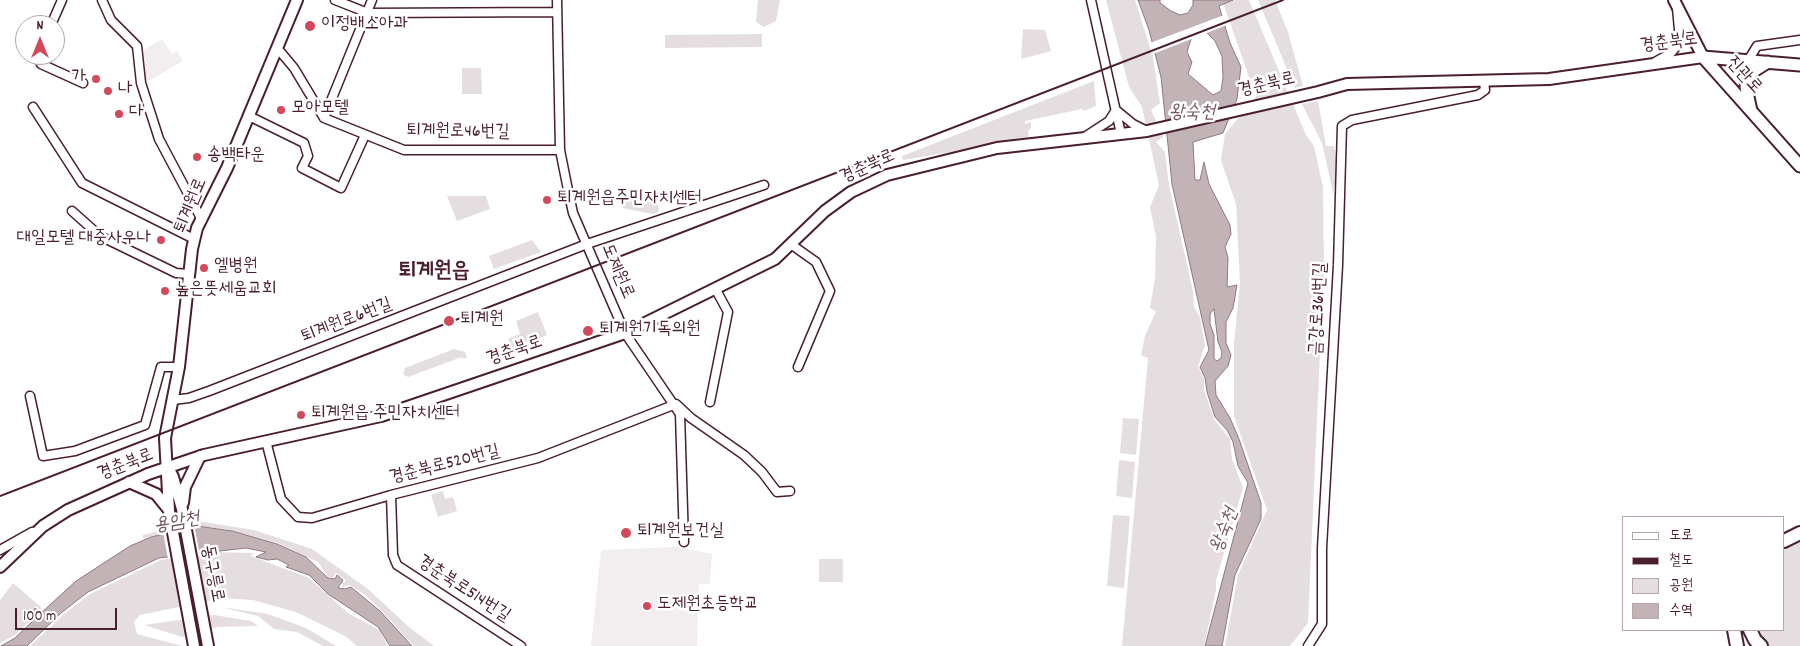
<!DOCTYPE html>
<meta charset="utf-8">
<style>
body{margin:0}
#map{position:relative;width:1800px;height:646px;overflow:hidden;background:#fff;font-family:Dekko,"Poor Story",sans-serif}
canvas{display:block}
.legend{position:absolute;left:1622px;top:516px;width:162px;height:115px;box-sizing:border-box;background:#fff;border:1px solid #b7a5aa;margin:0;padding:6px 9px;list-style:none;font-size:15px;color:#4a1f2b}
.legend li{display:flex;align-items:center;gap:10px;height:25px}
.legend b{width:25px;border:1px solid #b7a5aa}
.north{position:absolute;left:15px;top:15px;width:50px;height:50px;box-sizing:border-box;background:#fff;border:1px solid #b7a5aa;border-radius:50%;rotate:0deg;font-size:14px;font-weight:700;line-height:20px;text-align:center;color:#4a1f2b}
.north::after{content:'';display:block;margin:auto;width:18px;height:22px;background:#d1495b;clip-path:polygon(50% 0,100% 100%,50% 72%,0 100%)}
.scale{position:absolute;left:15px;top:608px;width:102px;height:22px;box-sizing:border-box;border:2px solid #4a1f2b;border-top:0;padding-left:6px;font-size:15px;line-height:18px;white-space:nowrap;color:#4a1f2b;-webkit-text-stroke:4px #fff;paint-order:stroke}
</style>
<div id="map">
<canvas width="1800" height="646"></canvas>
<ul class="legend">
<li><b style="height:6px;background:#fff"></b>도로</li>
<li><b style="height:6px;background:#4a1f2b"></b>철도</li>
<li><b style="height:14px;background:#e5dee0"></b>공원</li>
<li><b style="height:14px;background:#c1b3b6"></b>수역</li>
</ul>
<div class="north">N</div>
<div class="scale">100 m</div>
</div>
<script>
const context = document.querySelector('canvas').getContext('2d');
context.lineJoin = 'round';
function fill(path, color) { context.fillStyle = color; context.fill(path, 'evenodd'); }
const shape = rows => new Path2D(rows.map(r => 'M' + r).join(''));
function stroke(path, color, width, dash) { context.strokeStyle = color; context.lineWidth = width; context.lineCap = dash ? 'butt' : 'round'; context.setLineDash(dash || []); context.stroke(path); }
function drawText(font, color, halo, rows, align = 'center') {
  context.font = font + ' Dekko,"Poor Story",sans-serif'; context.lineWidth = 5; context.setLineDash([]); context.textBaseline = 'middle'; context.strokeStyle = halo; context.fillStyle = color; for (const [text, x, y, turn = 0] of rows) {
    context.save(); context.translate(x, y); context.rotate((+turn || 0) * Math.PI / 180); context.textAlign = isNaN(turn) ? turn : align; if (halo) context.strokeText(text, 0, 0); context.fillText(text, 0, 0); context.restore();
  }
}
fill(shape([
 [162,39,172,54,177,51,183,61,145,83,140,52],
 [677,547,712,554,710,584,699,584,697,646,591,646,601,550]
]), '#f2eeef');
fill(shape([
 [758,0,780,0,776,21,764,27,756,22],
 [1106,0,1135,0,1153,57,1160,103,1151,110,1163,137,1156,142,1165,152,1169,185,1193,291,1194,307,1200,317,1205,346,1198,366,1204,379,1204,390,1215,421,1230,439,1232,459,1243,488,1216,580,1216,590,1204,646,1122,646,1148,358,1141,355,1145,336,1156,311,1150,308,1155,278,1156,237,1150,207,1159,185,1142,107,1129,87],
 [1222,0,1249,0,1306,135,1314,146,1323,187,1324,263,1308,623,1290,646,1225,646,1238,575,1267,510,1234,416,1234,343,1240,283,1236,204,1221,160,1225,134,1256,97],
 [1258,0,1275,0,1288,32,1303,86,1295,88],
 [1023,29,1045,30,1051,51,1021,59],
 [762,34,762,47,665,48,665,35],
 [462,68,481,68,482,94,462,94],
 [1094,81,1096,106,1084,111,1082,109,1025,121,1025,124,1031,122,1031,128,1028,131,1029,139,903,160,902,156],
 [1318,101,1326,146,1334,146,1338,168,1333,193,1322,143,1302,104],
 [447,196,486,196,490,209,457,221],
 [623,200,658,201,659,212,652,214,623,208],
 [532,240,541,252,494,269,489,256],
 [538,312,547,335,535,340,516,344,516,350,513,351,508,339,520,334,516,321],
 [454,349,465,352,467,358,459,358,408,377,403,374,405,368],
 [1123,418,1139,419,1136,455,1120,453],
 [1119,460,1135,462,1132,498,1116,496],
 [443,491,445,499,453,497,457,511,438,517,431,495],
 [1113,515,1130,516,1124,588,1107,586],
 [197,521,254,530,312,549,368,589,409,627,434,646,414,646,379,608,364,594,350,585,341,587,346,580,336,573,333,577,328,577,318,562,278,543,225,529,197,526,143,538,143,535],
 [1800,542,1800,646,1768,646,1753,630,1784,630,1784,550],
 [211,552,254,553,251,556,309,578,348,613,379,630,388,646,357,646,345,636,296,612,253,600,223,598,140,615,134,622,137,634,182,646,30,646,63,615,90,594,161,560],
 [819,559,843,559,843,582,819,582],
 [13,583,41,607,41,610,36,606,31,611,35,616,15,635,0,643,0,600],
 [220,607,268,614,306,628,336,646,323,646,297,632,274,629,258,616],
 [214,615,251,621,258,626,217,627,182,637,144,625]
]), '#e5dee0');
const water = shape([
 [1138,0,1160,0,1160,3,1171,11,1180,15,1188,13,1193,5,1193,0,1233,0,1219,6,1230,43,1241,67,1237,99,1223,133,1193,142,1195,180,1200,180,1204,162,1209,184,1230,225,1231,234,1225,247,1228,258,1227,287,1237,285,1233,308,1226,322,1226,343,1231,355,1228,366,1215,381,1216,395,1230,418,1239,439,1261,503,1261,519,1235,575,1222,646,1205,646,1248,483,1238,466,1233,442,1227,430,1215,417,1207,392,1205,378,1200,367,1209,350,1172,184,1161,77,1149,30,1138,0],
 [1203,29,1215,41,1222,56,1223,77,1221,91,1213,95,1188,74,1192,62,1187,52,1193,33,1203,29],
 [1214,309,1218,342,1222,352,1221,358,1217,361,1214,359,1214,335,1210,324,1210,314,1214,309],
 [197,526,232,531,277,544,306,557,328,578,335,579,337,575,343,580,338,588,345,589,351,587,380,611,412,646,390,646,378,627,328,594,309,575,286,567,289,565,277,559,268,560,256,557,266,552,246,548,159,558,88,592,61,613,27,646,1,646,15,638,38,616,33,611,35,608,41,613,76,581,130,546,151,537,197,526]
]);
fill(water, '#c1b3b6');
stroke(water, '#91787e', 1);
fill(shape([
 [1224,15,1227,25,1204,34,1202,32,1195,35,1194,38,1153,54,1150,43],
 [194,524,200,555,168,559,163,532]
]), '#fff');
const minor = shape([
 [102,0,111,20,137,46,141,83,159,139,202,220],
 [335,0,368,13,557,12],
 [557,0,560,150,568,190,573,213,625,333,680,414,684,542],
 [1091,0,1121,134],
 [51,25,62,0],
 [278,49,294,68,324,118,404,150,560,150],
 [39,55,38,58,41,64,83,83],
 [1749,59,1757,46,1800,40],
 [1655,62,1671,53,1677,46,1679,30,1677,8],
 [33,107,82,183,194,239],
 [249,116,304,143,308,156,302,168,341,188,365,135],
 [324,118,372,0],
 [1086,136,1109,121,1116,110,1133,124,1147,131],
 [72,211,100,236,176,273,189,274],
 [792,245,816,262,830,291,798,367],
 [30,396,43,456,75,451,145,425,161,367,179,367],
 [173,400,189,398,209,391,587,244,764,185],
 [710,402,728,312,715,288],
 [266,441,281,499,298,517,312,518,391,495,538,458,676,404,691,418,744,455,762,472,777,492,790,491],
 [391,495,393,555,397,565,521,646],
 [0,550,32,532],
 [1308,646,1322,624,1322,548,1338,265,1342,126,1352,120,1478,95,1485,90,1484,81]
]);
const tertiary = shape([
 [169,469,173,477,182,509,208,646],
 [129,482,156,494,169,510],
 [183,503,185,487,200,456],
 [0,567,43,526,68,510,148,474,204,455,381,416,625,333,775,259,825,211,851,192,887,175,997,148,1147,131,1318,92,1347,84,1549,79,1703,57,1674,0],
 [194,646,169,511,165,438,179,367,192,249,197,228,227,168,297,0]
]);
const secondary = shape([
 [1703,57,1800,166],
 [1703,57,1800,65],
 [1751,111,1746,87,1747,78,1752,72,1768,62]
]);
const trunk = shape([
 [1784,541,1800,533],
 [1734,630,1737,646],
 [1750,630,1755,640,1761,646]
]);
stroke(minor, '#4a1f2b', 11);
stroke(tertiary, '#4a1f2b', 14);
stroke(secondary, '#4a1f2b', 15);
stroke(trunk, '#4a1f2b', 16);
stroke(minor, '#fff', 8);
stroke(tertiary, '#fff', 10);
stroke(secondary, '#fff', 11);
stroke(trunk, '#fff', 12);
stroke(shape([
 [0,496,1283,0]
]), '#4a1f2b', 2);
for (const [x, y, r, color] of [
 [310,26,6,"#d1495b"],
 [96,79,5,"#d1495b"],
 [108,91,5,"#d1495b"],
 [281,110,5,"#d1495b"],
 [119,114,5,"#d1495b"],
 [197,157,5,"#d1495b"],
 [547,200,5,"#d1495b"],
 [161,240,5,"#d1495b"],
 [204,268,5,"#d1495b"],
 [165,291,5,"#d1495b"],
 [449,321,6,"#d1495b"],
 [588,331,6,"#d1495b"],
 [301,415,5,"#d1495b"],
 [626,533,6,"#d1495b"],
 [647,606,5,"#d1495b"]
]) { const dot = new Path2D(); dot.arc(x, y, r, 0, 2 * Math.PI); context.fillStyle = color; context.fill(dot); stroke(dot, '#fff', 2); }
drawText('18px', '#4a1f2b', '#fff', [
 ["이정배소아과",321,26],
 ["가",86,79,"right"],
 ["나",118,91],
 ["모아모텔",291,110],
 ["다",129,114],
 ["송백타운",207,157],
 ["퇴계원읍주민자치센터",557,200],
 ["대일모텔 대중사우나",151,240,"right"],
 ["엘병원",214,268],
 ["높은뜻세움교회",175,291],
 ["퇴계원",460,321],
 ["퇴계원기독의원",599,331],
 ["퇴계원읍 주민자치센터",311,415],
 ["퇴계원보건실",637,533],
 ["도제원초등학교",657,606]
], 'left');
drawText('18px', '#4a1f2b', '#fff', [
 ["경춘북로",1669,44,-7],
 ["진관로",1743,76,48],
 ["경춘북로",1267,86,-13],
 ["퇴계원로46번길",458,133,1],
 ["경춘북로",868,168,-24],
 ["퇴계원로",192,206,-67],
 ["도제원로",616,272,67],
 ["금강로361번길",1320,309,-87],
 ["퇴계원로6번길",347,322,-21],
 ["경춘북로",515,352,-19],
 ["경춘북로",126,466,-21],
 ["경춘북로520번길",445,466,-14],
 ["동구릉로",211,574,79],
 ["경춘북로514번길",463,590,33]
]);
drawText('italic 19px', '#74535c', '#fff', [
 ["왕숙천",1192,114],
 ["용암천",177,524,-10],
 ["왕숙천",1226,531,-69]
]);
drawText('bold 22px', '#4a1f2b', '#fff', [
 ["퇴계원읍",434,273]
]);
</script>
